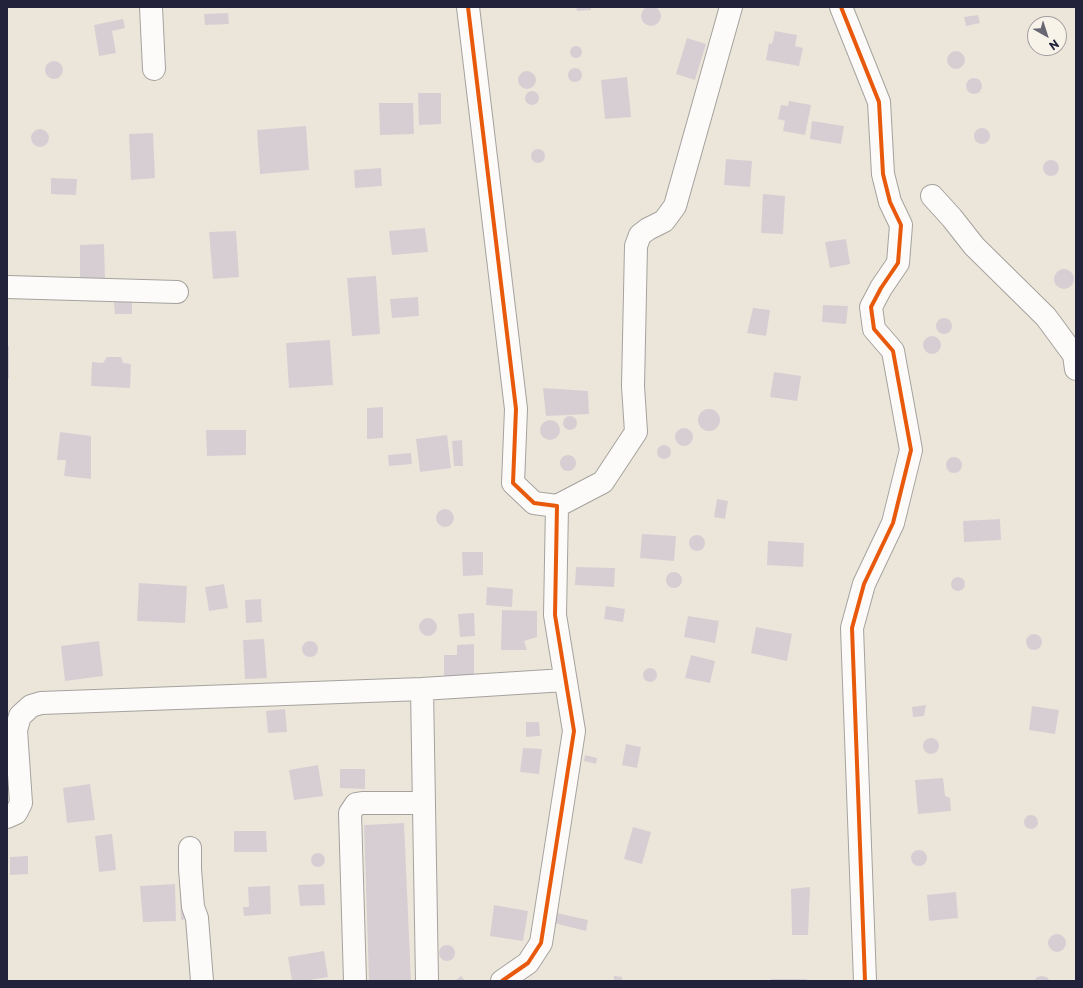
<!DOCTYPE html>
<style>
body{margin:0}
#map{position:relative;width:1083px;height:988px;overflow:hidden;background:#ece6da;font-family:"Playpen Sans",sans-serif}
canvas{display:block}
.frame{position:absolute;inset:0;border:8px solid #22223b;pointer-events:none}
.north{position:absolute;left:1027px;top:16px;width:40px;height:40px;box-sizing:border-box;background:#f7f3e8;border:1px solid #a29fa3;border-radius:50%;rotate:141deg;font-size:11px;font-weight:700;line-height:16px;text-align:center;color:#22223b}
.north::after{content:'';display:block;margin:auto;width:14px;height:18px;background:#696773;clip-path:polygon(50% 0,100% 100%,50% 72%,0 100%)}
</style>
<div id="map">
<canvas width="1083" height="988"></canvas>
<div class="frame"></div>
<div class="north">N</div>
</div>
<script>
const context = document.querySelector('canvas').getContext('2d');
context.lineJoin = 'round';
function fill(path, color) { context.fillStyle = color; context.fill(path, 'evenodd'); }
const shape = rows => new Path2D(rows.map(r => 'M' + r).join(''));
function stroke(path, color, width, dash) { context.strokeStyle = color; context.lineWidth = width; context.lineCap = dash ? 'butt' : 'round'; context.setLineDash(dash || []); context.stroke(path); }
fill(shape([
 '641 16a10 10 0 1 1 20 0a10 10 0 1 1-20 0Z',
 [576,7,591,7,591,10,577,11],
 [228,13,229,24,205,25,204,14],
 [978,15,980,23,966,26,964,17],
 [123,19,125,28,112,31,116,53,99,56,94,25],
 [775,31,797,35,795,46,803,48,799,66,766,60,769,43,772,44],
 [687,38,706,44,695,80,676,74],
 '570 52a6 6 0 1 1 12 0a6 6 0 1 1-12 0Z',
 '947 60a9 9 0 1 1 18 0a9 9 0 1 1-18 0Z',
 '45 70a9 9 0 1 1 18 0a9 9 0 1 1-18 0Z',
 '568 75a7 7 0 1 1 14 0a7 7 0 1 1-14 0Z',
 '518 80a9 9 0 1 1 18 0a9 9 0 1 1-18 0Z',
 [627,77,631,117,605,119,601,80],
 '966 86a8 8 0 1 1 16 0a8 8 0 1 1-16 0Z',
 '525 98a7 7 0 1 1 14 0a7 7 0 1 1-14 0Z',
 [418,93,441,93,441,124,419,125],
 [789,101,811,105,805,135,783,131,785,121,778,119,781,105,788,106],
 [379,103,413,103,414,134,380,135],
 [812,121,844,126,841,144,810,139],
 [306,126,309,170,260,174,257,130],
 '974 136a8 8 0 1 1 16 0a8 8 0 1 1-16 0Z',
 '31 138a9 9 0 1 1 18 0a9 9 0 1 1-18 0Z',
 [153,133,155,178,131,180,129,134],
 '531 156a7 7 0 1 1 14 0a7 7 0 1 1-14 0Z',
 [726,159,752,161,750,187,724,185],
 '1043 168a8 8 0 1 1 16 0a8 8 0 1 1-16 0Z',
 [381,168,382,186,355,188,354,170],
 [51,178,77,179,76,195,51,194],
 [763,194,785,196,783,234,761,233],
 [425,228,428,252,392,255,389,231],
 [236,231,239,277,213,279,209,232],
 [846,239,850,264,830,268,825,242],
 [104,244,105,278,80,279,80,245],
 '1054 279a10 10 0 1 1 20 0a10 10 0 1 1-20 0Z',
 [376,276,380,334,352,336,347,278],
 [418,297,419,316,392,318,390,299],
 [114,302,132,302,132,314,115,314],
 [823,305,848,306,846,324,822,322],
 [753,308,770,310,766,336,747,333],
 '936 326a8 8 0 1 1 16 0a8 8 0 1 1-16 0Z',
 '923 345a9 9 0 1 1 18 0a9 9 0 1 1-18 0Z',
 [330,340,333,385,289,388,286,343],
 [7,346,9,346,9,379,7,379],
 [107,357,121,357,123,363,131,364,130,388,91,386,92,362,103,363],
 [774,372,801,376,797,401,770,397],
 [543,388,588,391,589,414,546,416],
 [383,407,383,438,367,439,367,408],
 '698 420a11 11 0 1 1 22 0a11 11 0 1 1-22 0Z',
 '563 423a7 7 0 1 1 14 0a7 7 0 1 1-14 0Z',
 '540 430a10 10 0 1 1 20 0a10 10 0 1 1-20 0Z',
 '675 437a9 9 0 1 1 18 0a9 9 0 1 1-18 0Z',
 [206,430,246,430,246,455,207,456],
 [60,432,91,436,91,479,64,476,66,460,57,460],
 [447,435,451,468,420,472,416,439],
 [462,440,463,466,454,466,452,441],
 '657 452a7 7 0 1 1 14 0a7 7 0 1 1-14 0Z',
 [411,453,412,464,389,466,388,455],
 '560 463a8 8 0 1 1 16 0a8 8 0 1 1-16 0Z',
 '946 465a8 8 0 1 1 16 0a8 8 0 1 1-16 0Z',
 [717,499,728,501,725,519,714,517],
 '436 518a9 9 0 1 1 18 0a9 9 0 1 1-18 0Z',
 [1000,519,1001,540,964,542,963,521],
 [642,534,676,536,674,561,640,558],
 '689 543a8 8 0 1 1 16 0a8 8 0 1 1-16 0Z',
 [768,541,804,543,803,567,767,565],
 [462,552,483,552,483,575,463,576],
 [576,567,615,568,614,587,575,585],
 '666 580a8 8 0 1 1 16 0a8 8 0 1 1-16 0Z',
 '951 584a7 7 0 1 1 14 0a7 7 0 1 1-14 0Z',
 [139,583,187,586,185,623,137,621],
 [224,584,228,608,209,611,205,587],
 [487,587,513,589,512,607,486,605],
 [261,599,262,622,246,623,245,600],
 [606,606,625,609,623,622,604,619],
 [502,610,537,611,537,637,524,641,527,650,501,650],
 [474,613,475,636,460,637,458,614],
 [688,616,719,621,715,643,684,637],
 '419 627a9 9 0 1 1 18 0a9 9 0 1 1-18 0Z',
 [756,627,792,634,787,661,751,653],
 '1026 642a8 8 0 1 1 16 0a8 8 0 1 1-16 0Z',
 [264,639,267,678,245,679,243,640],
 [99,641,103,676,65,681,61,646],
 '302 649a8 8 0 1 1 16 0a8 8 0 1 1-16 0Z',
 [474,644,474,679,444,680,444,655,457,655,457,645],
 [691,655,715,661,710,683,685,678],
 '643 675a7 7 0 1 1 14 0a7 7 0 1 1-14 0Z',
 [926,705,924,716,913,717,912,707],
 [1032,706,1059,710,1055,734,1029,730],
 [285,709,287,732,268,733,266,711],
 [526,722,539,722,540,736,526,737],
 '923 746a8 8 0 1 1 16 0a8 8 0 1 1-16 0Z',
 [626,744,641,747,637,768,622,765],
 [523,748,542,749,539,774,520,772],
 [585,755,597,758,596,764,584,761],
 [318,765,323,796,294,800,289,770],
 [340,769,365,769,365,789,340,788],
 [943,778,945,796,950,798,951,811,918,814,915,780],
 [90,784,95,820,67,823,63,788],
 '1024 822a7 7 0 1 1 14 0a7 7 0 1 1-14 0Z',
 [404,823,411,981,369,981,364,825],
 [633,827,651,832,642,864,624,859],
 [234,831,266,831,267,852,234,852],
 [112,834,116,870,99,872,95,836],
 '911 858a8 8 0 1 1 16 0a8 8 0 1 1-16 0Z',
 '311 860a7 7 0 1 1 14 0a7 7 0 1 1-14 0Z',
 [28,856,28,874,10,875,10,857],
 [175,884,176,921,143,922,140,886],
 [324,884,325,905,300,906,298,885],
 [184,885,186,919,181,920,180,886],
 [270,886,271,914,244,916,243,907,249,907,248,887],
 [810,887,808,935,792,935,791,889],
 [956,892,958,918,929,921,927,895],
 [494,905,528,911,523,941,490,936],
 [557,913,588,920,586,931,554,923],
 '1048 943a9 9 0 1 1 18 0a9 9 0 1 1-18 0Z',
 '439 953a8 8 0 1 1 16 0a8 8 0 1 1-16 0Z',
 [324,951,328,977,303,981,292,981,288,957],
 [461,976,465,981,455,981],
 [614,976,622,977,622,981,614,981],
 [1041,976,1047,977,1050,981,1034,981,1037,977],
 [771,979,807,979,807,981,771,981]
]), '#d7ced4');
const minor = shape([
 [151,7,154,69],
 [468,7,516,409,513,483,534,503,557,506,555,615,574,731,541,943,528,963,502,981],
 [841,7,879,102,883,174,890,202,901,225,898,263,881,288,871,307,874,329,893,351,911,450,893,523,864,584,852,628,865,981],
 [932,196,952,218,974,246,1046,317,1074,355,1076,369],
 [7,287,177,292],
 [557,506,603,482,636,432,633,386,636,246,640,235,648,229,664,221,675,206,731,7],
 [422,689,427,981],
 [7,817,16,813,21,803,16,730,20,716,31,706,41,703,422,689,565,680],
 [190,848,190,869,193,907,197,918,202,981],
 [355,981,350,813,356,804,362,803,423,803]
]);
stroke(minor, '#a5a29e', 24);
stroke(minor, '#fcfbf9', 22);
stroke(shape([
 [468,7,516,409,513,483,534,503,557,506,555,615,574,731,541,943,528,963,502,981],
 [841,7,879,102,883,174,890,202,901,225,898,263,881,288,871,307,874,329,893,351,911,450,893,523,864,584,852,628,865,981]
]), '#e8590c', 4);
</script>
